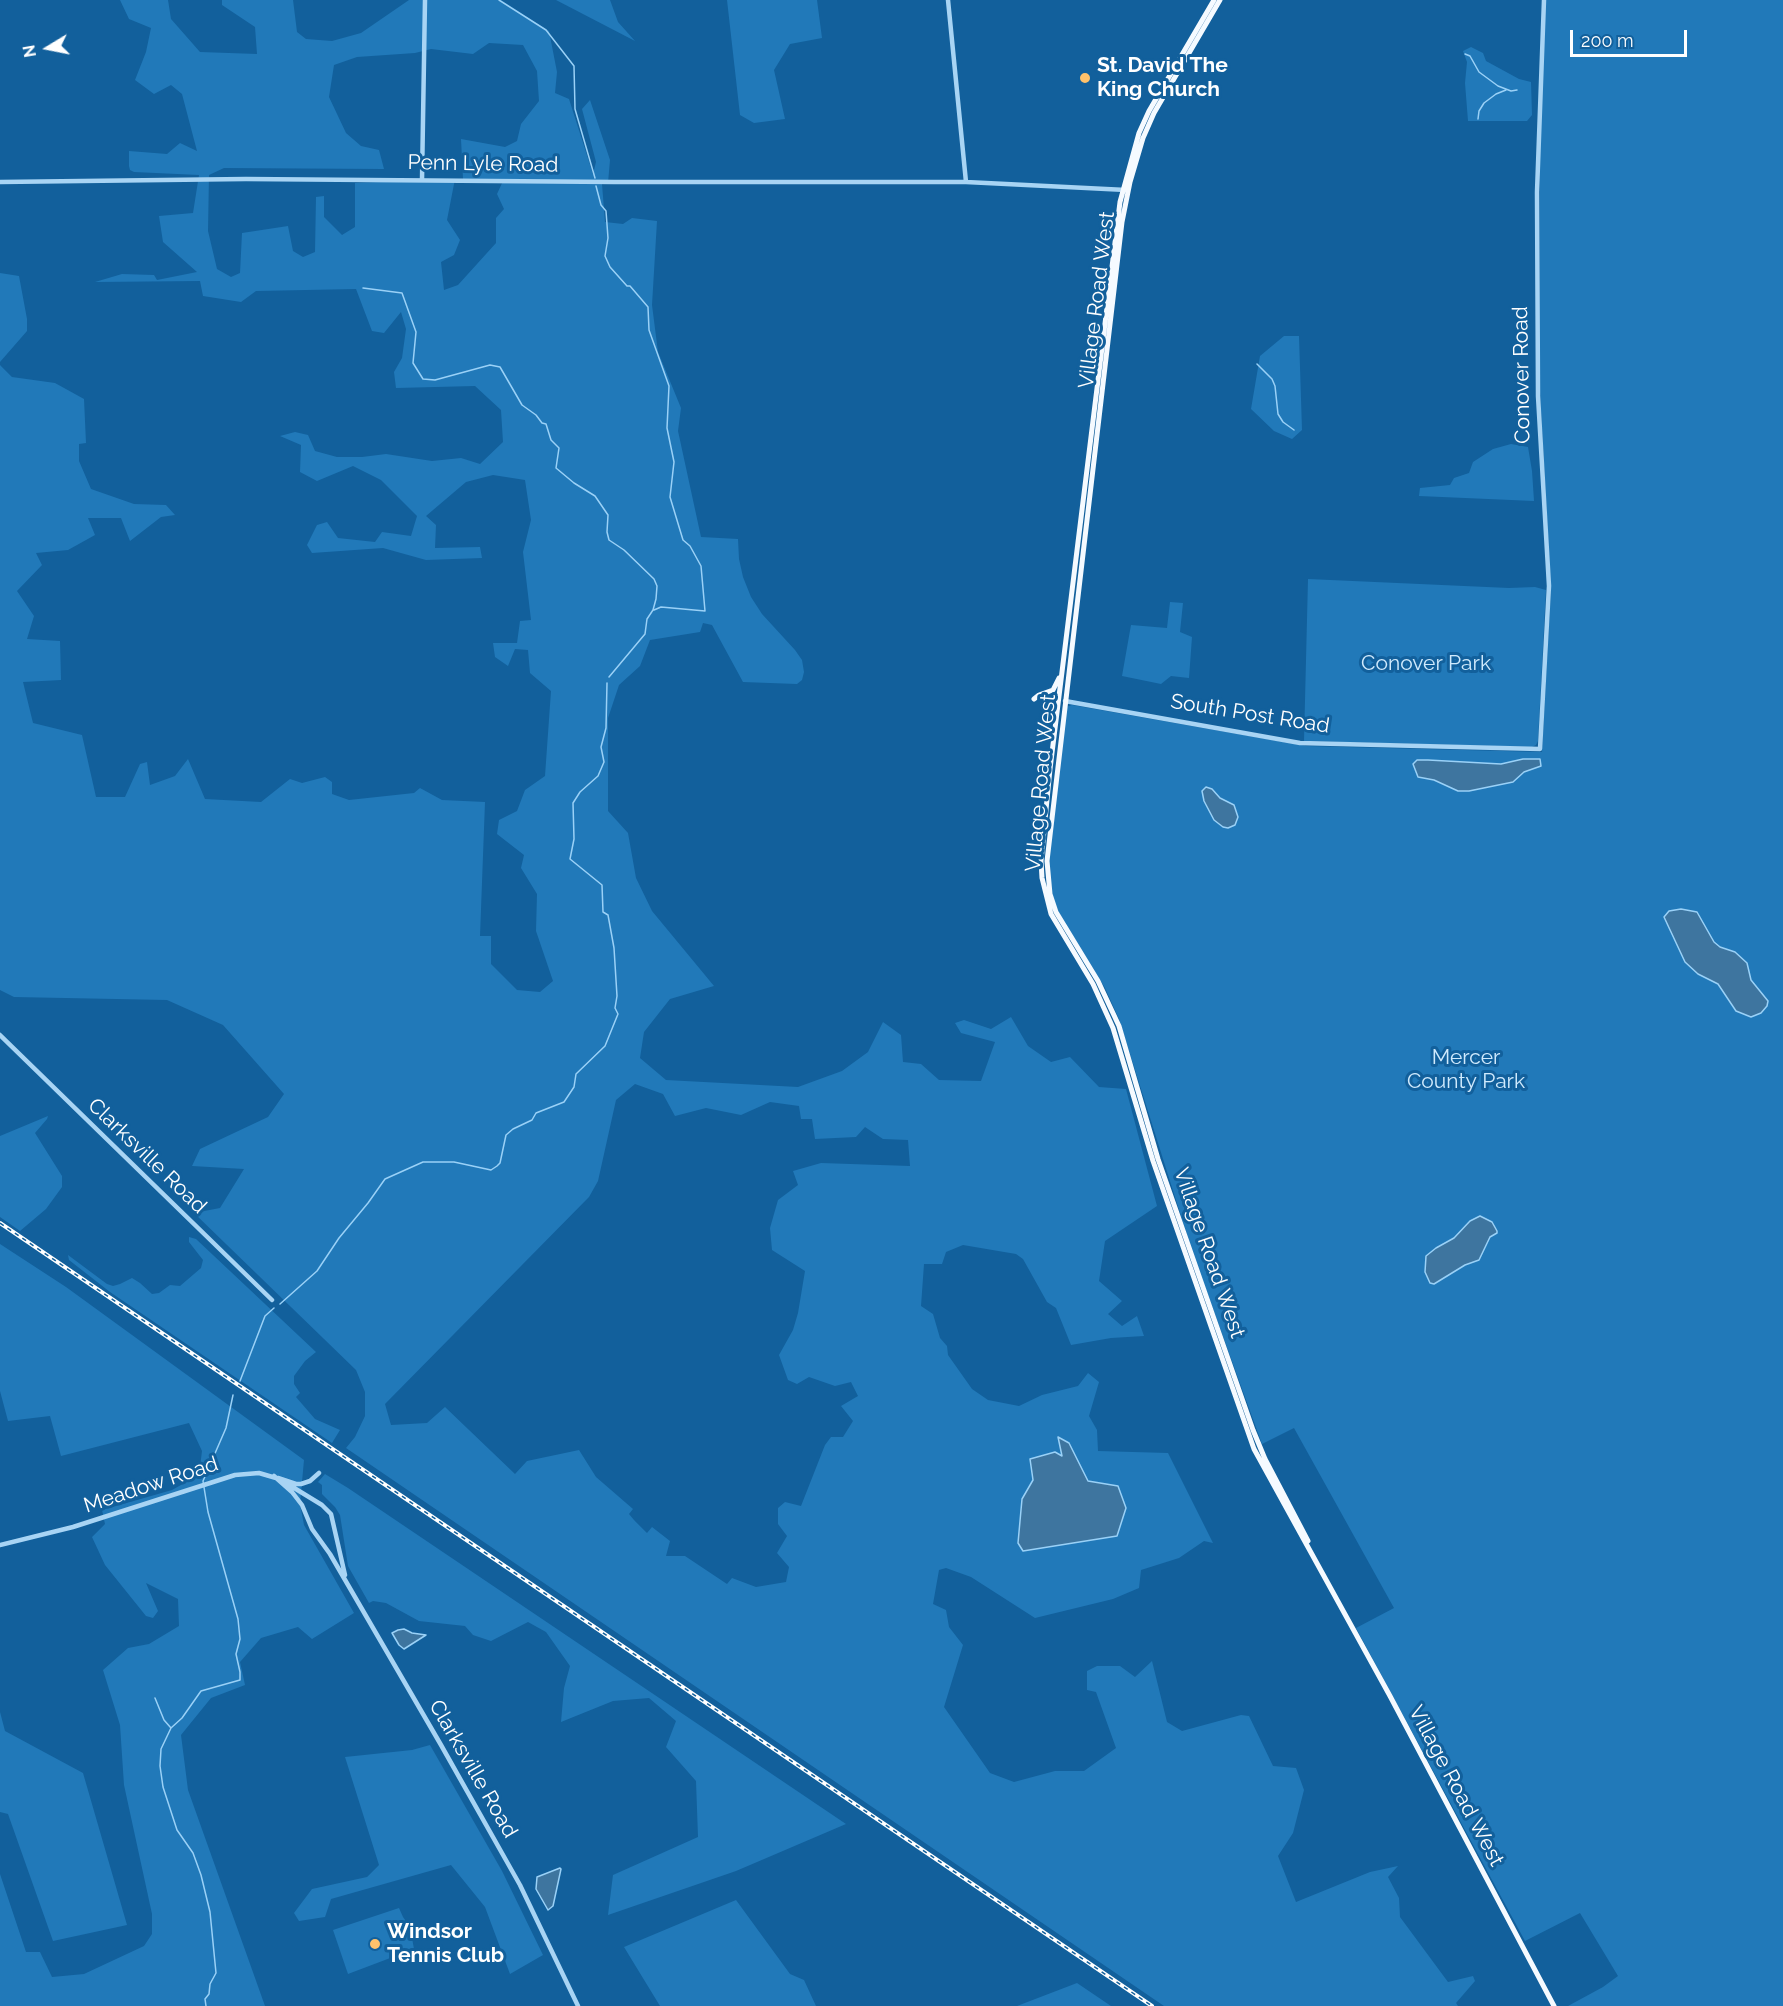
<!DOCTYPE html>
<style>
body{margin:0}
#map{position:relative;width:1783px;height:2006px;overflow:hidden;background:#12609c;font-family:Raleway,sans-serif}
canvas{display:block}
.north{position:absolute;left:18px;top:18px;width:60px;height:60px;-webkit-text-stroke:4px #12609c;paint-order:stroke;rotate:260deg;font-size:16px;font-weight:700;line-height:24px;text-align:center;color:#fff}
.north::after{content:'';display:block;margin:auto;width:21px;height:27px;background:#fff;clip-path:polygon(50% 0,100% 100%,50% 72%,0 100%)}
.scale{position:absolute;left:1570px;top:30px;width:117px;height:27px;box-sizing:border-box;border:3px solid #fff;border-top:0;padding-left:8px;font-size:18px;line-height:21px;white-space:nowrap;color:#fff;-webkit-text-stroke:4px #12609c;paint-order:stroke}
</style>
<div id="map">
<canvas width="1783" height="2006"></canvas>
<div class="north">N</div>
<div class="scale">200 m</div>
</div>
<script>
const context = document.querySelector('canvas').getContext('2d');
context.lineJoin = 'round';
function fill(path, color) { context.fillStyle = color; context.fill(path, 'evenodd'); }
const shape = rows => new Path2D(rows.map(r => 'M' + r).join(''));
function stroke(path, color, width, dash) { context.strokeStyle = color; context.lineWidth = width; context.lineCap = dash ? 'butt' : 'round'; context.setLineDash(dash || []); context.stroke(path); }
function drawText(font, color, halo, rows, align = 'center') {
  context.font = font + ' Raleway,sans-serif'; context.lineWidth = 6; context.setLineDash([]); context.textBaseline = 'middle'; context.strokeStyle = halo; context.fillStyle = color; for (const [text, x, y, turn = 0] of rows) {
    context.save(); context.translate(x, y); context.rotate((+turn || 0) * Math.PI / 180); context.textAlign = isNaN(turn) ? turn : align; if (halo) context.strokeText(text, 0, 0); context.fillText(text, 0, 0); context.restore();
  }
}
fill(shape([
 [120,0,168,0,171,19,200,52,257,54,255,27,222,5,222,0,293,0,297,32,306,39,332,41,361,33,409,0,501,0,549,31,557,72,555,93,569,99,593,174,596,162,582,109,590,100,610,160,608,183,602,184,605,222,623,224,632,218,657,221,652,305,658,352,681,408,678,431,701,537,738,539,739,559,743,577,751,597,762,614,795,650,802,660,804,672,802,680,797,684,743,682,712,625,703,623,700,632,650,640,640,666,619,685,608,718,608,811,628,833,636,878,652,911,714,986,670,999,644,1032,640,1058,666,1080,798,1087,842,1071,868,1052,883,1022,901,1035,903,1062,921,1064,939,1080,981,1081,995,1042,961,1033,955,1023,964,1020,991,1029,1011,1017,1028,1046,1051,1062,1070,1057,1099,1087,1126,1089,1157,1206,1105,1241,1099,1281,1122,1301,1108,1314,1122,1326,1137,1316,1144,1336,1111,1338,1071,1345,1056,1308,1047,1302,1023,1259,1016,1254,963,1245,946,1252,942,1264,924,1264,921,1306,933,1314,940,1338,947,1346,948,1355,972,1389,988,1400,1019,1406,1042,1395,1078,1386,1088,1373,1099,1382,1089,1416,1097,1430,1098,1451,1168,1453,1213,1543,1204,1541,1179,1558,1141,1570,1139,1588,1113,1599,1035,1618,971,1577,946,1568,939,1570,933,1604,946,1610,949,1627,963,1645,944,1707,990,1773,1014,1782,1055,1771,1084,1771,1116,1748,1096,1692,1087,1690,1087,1671,1097,1666,1120,1666,1135,1677,1152,1661,1167,1722,1182,1731,1241,1715,1249,1716,1273,1766,1296,1768,1304,1790,1293,1833,1278,1856,1296,1902,1370,1872,1398,1866,1388,1877,1399,1898,1400,1917,1448,1982,1473,1976,1475,1981,1456,2003,1458,2006,1164,2006,346,1448,355,1437,365,1416,365,1392,356,1370,194,1213,220,1208,244,1169,192,1166,200,1149,268,1117,284,1094,223,1025,167,1000,14,997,0,990,0,365,12,377,55,383,84,399,86,443,79,444,79,461,91,489,134,504,166,505,175,515,161,517,130,541,121,518,88,518,95,535,68,550,36,553,42,565,17,591,34,616,27,639,60,641,61,680,23,682,33,723,82,735,96,797,125,797,140,764,147,762,150,785,175,776,188,759,205,799,261,802,290,779,302,783,325,777,332,782,332,794,349,800,414,793,420,788,442,800,485,802,480,936,491,936,491,964,517,990,540,992,553,981,536,931,537,894,521,868,524,855,497,834,499,820,517,811,525,790,545,776,551,691,530,673,528,650,515,649,508,666,495,657,493,643,517,643,520,621,531,620,523,552,531,520,525,480,493,475,466,482,426,516,436,525,435,548,480,547,482,558,426,560,383,548,312,553,307,545,317,525,327,522,338,538,375,542,382,532,411,536,417,516,381,480,353,466,317,481,300,472,301,445,280,436,295,432,308,435,315,451,337,457,362,457,386,454,432,461,461,458,480,464,503,442,501,410,475,386,396,388,394,372,402,358,406,329,401,312,384,333,372,331,356,289,256,291,241,302,203,296,200,281,95,282,122,274,154,275,157,280,197,272,163,242,159,216,193,213,199,175,134,172,130,170,129,166,129,151,167,154,180,143,197,151,182,94,171,85,154,94,135,80,146,52,151,28,129,19],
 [489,43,523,45,537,71,539,101,521,124,517,141,505,147,461,139,463,179,503,181,497,194,504,209,496,218,496,243,458,285,444,290,441,262,454,255,460,240,447,220,455,179,355,183,355,227,342,235,324,217,324,196,316,197,315,252,303,257,293,251,288,226,242,233,240,273,231,277,217,269,208,231,209,175,224,168,384,169,379,150,361,146,346,133,329,97,334,65,357,57,415,53,431,49,473,54],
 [635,1084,663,1094,675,1116,706,1108,741,1115,770,1102,799,1106,801,1119,812,1119,815,1139,856,1137,865,1127,883,1139,908,1140,910,1166,821,1163,793,1171,798,1185,778,1200,770,1228,772,1250,805,1271,798,1313,793,1330,779,1355,788,1380,797,1384,809,1377,835,1386,851,1382,858,1396,841,1406,853,1421,843,1437,831,1437,825,1445,801,1506,785,1502,778,1508,778,1524,787,1536,777,1553,789,1567,786,1582,756,1587,732,1578,727,1584,685,1556,666,1556,670,1541,652,1527,647,1533,634,1520,629,1514,633,1509,596,1477,579,1450,527,1461,515,1474,445,1407,427,1423,391,1425,385,1404,589,1197,598,1181,616,1100],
 [556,0,610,0,618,22,635,41],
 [727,0,817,0,822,38,790,44,774,70,785,119,754,123,740,115],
 [1544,0,1783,0,1783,2006,1568,2006,1603,1987,1618,1976,1580,1913,1525,1941,1356,1628,1394,1608,1294,1428,1262,1444,1192,1251,1119,1019,1105,988,1060,915,1053,899,1048,863,1066,707,1072,705,1306,746,1542,752,1551,589,1540,392,1540,120],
 [1471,47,1483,53,1486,61,1519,79,1531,82,1532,115,1527,121,1468,121,1465,83,1467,62,1463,51],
 [0,273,19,276,27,319,27,331,0,362],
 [1284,336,1299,336,1302,430,1292,439,1274,431,1251,409,1260,356],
 [1511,444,1528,447,1532,471,1534,501,1419,496,1420,488,1450,485,1454,478,1469,473,1473,462,1493,449],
 [1308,579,1509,588,1535,587,1546,590,1538,741,1536,745,1532,747,1304,741],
 [1170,602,1183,603,1180,632,1192,637,1189,678,1171,676,1161,684,1122,676,1131,625,1167,628],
 [48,1116,47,1119,35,1133,62,1176,62,1187,46,1209,20,1231,0,1217,0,1136],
 [189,1237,196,1239,316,1352,305,1361,294,1376,294,1384,300,1393,296,1397,315,1419,340,1430,332,1443,110,1292,69,1260,68,1255,107,1284,113,1286,120,1284,132,1278,140,1283,152,1294,159,1293,170,1285,180,1286,201,1268,203,1260,189,1242],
 [0,1244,66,1287,304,1460,300,1504,304,1525,354,1613,312,1639,298,1627,261,1638,240,1662,245,1685,211,1698,181,1735,188,1790,265,2006,0,2006,0,1874,26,1952,40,1952,52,1977,84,1974,144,1946,152,1934,152,1914,124,1785,120,1725,103,1670,128,1648,149,1644,179,1626,178,1599,146,1583,158,1611,153,1618,146,1616,105,1565,92,1537,105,1524,102,1510,172,1490,199,1475,202,1451,189,1423,61,1456,50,1416,8,1421,0,1391],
 [325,1474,348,1488,846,1824,736,1871,608,1915,613,1875,698,1837,696,1781,666,1747,676,1721,649,1698,613,1701,561,1722,564,1688,570,1666,546,1632,528,1622,491,1641,473,1635,465,1626,419,1621,386,1603,373,1601,369,1603,348,1566,340,1515,335,1507,322,1494,322,1485,318,1482],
 [0,1712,5,1731,83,1773,127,1925,53,1941,8,1814,0,1812],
 [430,1745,502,1871,543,1955,510,1974,485,1907,451,1865,331,1899,325,1917,299,1921,294,1913,312,1889,367,1877,379,1865,345,1757,412,1750],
 [736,1900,790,1974,804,1980,816,2006,660,2006,624,1947],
 [399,1908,403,1917,410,1927,414,1949,348,1974,333,1930],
 [1077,1983,1111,2006,1017,2006]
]), '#2179b9');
const water = shape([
 [1523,759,1540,759,1541,766,1524,772,1513,782,1469,791,1458,791,1434,780,1418,777,1413,764,1417,760,1428,760,1501,764,1523,759],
 [1206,787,1212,789,1220,798,1234,805,1238,817,1235,825,1228,828,1223,827,1214,820,1204,801,1202,791,1206,787],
 [1681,909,1697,912,1714,942,1720,947,1735,952,1747,963,1751,980,1768,1001,1767,1006,1761,1013,1751,1017,1736,1011,1718,984,1698,974,1685,962,1664,917,1669,911,1681,909],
 [1480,1216,1492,1222,1497,1231,1497,1233,1490,1237,1479,1260,1465,1265,1434,1284,1430,1283,1425,1272,1426,1256,1436,1248,1454,1238,1470,1221,1480,1216],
 [1058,1437,1069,1443,1088,1481,1118,1486,1126,1508,1117,1536,1023,1551,1018,1543,1022,1499,1033,1480,1030,1459,1055,1452,1062,1456,1058,1437],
 [404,1629,412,1633,426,1635,404,1649,399,1645,392,1633,398,1630,404,1629],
 [560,1868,561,1869,553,1906,548,1910,536,1889,537,1877,560,1868]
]);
fill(water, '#3e759f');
stroke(water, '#9ad1f7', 1.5);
stroke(shape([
 [499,0,546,30,574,66,575,109,595,178],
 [1465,54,1470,56,1479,72,1498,86,1511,91,1517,90],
 [1478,119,1479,111,1484,103,1496,94,1506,90],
 [596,186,601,205,606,211,608,238,605,256,610,267,627,286,630,286,648,307,649,330,669,386,667,428,674,462,670,497,683,540,690,546,701,566,705,611,661,607,654,610],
 [363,288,402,293,416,332,413,363,423,379,435,380,490,365,500,367,522,405,536,415,542,423,546,424,551,440,559,448,556,468,574,483,595,496,608,515,607,532,609,540,624,550,654,579,657,586,656,599,653,610,647,619,645,634,609,677],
 [1257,364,1272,379,1275,386,1278,414,1283,422,1294,430],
 [280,1304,317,1271,339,1238,368,1203,385,1179,423,1162,454,1162,491,1170,497,1166,500,1163,506,1135,513,1129,532,1120,536,1113,564,1102,574,1087,576,1074,605,1046,618,1014,615,1008,617,996,614,948,608,915,603,912,602,885,570,859,574,839,573,803,580,792,598,776,604,762,601,747,606,728,607,683],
 [240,1381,265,1316,274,1308],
 [155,1698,164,1720,171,1728],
 [206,2006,205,1999,209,1994,210,1984,216,1973,210,1912,201,1875,193,1853,177,1830,163,1787,160,1766,161,1749,171,1728,182,1718,201,1691,240,1680,240,1672,236,1654,240,1639,238,1619,208,1512,203,1481,226,1428,233,1395]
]), '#9ad1f7', 1.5);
stroke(shape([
 [948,0,966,182],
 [422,180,425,0],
 [0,182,246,179,614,182,966,182,1126,190],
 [1065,701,1300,743,1540,749,1549,586,1538,396,1537,192,1544,0],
 [0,1035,272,1300],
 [274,1476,292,1492,302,1505,312,1529,330,1554,441,1745,520,1885,578,2006],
 [278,1478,296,1484,301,1484,310,1481,319,1473],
 [286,1483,322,1505,331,1514,345,1575],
 [0,1545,73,1527,235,1475,259,1473,276,1478]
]), '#a8d4f4', 4.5);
stroke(shape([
 [1214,0,1149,111,1139,133,1120,202,1050,769,1041,861,1042,878,1051,914,1093,984,1113,1028,1153,1161,1254,1449,1390,1696,1554,2006],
 [1220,0,1154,113,1143,138,1130,182,1122,222,1047,861,1050,894,1056,912,1098,981,1119,1026,1158,1159,1253,1430,1265,1459,1308,1541],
 [1034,699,1039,695,1053,690,1059,678]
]), '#f5faff', 5);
const rail = shape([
 [0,1223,1152,2006]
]);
stroke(rail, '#fff', 4);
stroke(rail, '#12609c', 1.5, [4.5]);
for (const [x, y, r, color] of [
 [1085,78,6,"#ffc26b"],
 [375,1944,6,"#ffc26b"]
]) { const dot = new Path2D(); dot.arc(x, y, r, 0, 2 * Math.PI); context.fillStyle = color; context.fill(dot); stroke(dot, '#12609c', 2); }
drawText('bold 21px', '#fff', '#12609c', [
 ["St. David The",1097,66],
 ["King Church",1097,90],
 ["Windsor",387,1932],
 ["Tennis Club",387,1956]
], 'left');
drawText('21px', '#fff', '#12609c', [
 ["Penn Lyle Road",483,164,1],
 ["Village Road West",1097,300,-83],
 ["Conover Road",1522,375,-91],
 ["South Post Road",1250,714,9],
 ["Village Road West",1041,783,-85],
 ["Clarksville Road",147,1156,44],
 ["Village Road West",1209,1253,71],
 ["Meadow Road",151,1485,-18],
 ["Clarksville Road",473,1769,60],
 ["Village Road West",1456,1786,62]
]);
drawText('21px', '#d0eafd', '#12609c', [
 ["Conover Park",1426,664],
 ["Mercer",1466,1058],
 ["County Park",1466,1082]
]);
</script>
